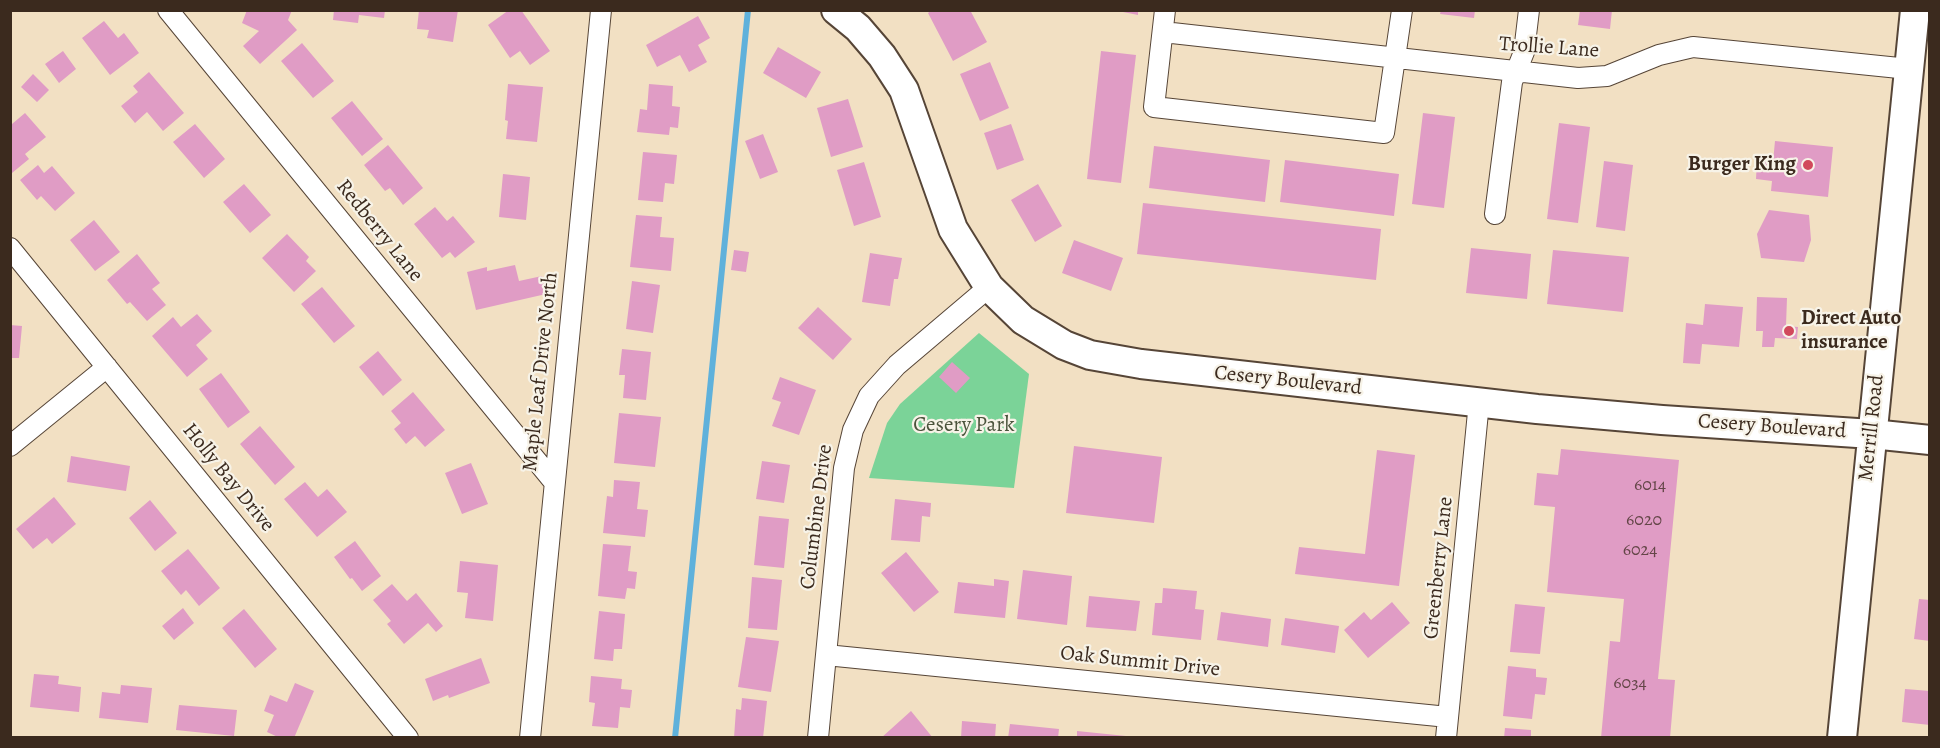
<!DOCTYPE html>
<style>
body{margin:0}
#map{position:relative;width:1940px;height:748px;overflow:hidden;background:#f2e0c3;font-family:Alegreya,serif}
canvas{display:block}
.frame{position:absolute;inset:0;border:12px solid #3b2a1e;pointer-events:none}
</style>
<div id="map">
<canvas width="1940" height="748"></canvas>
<div class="frame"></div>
</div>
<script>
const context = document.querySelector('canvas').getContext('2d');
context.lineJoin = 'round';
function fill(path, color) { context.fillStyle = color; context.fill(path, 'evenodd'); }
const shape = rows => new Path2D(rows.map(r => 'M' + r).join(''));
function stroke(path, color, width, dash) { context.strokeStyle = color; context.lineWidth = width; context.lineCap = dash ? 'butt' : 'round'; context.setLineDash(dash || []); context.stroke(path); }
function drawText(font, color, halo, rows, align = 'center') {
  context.font = font + ' Alegreya,serif'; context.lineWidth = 4.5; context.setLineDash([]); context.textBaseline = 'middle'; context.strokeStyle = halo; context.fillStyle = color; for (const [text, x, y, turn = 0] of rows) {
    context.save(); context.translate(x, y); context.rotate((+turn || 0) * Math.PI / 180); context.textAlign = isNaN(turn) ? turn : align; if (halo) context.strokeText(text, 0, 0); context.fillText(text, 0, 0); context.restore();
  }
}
fill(shape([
 [979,333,1029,374,1014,488,869,478,887,423,900,404]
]), '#7bd398');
stroke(shape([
 [675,738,748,10]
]), '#5fb1db', 6);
fill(shape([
 [247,10,292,10,288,20,297,30,260,64,243,46,259,31,242,23],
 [334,10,385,10,384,18,359,15,358,23,333,20],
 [419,10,458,10,453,42,427,38,429,30,417,29],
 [509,10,521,10,550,51,530,65,520,51,510,58,488,25],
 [932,10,970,10,987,42,953,61,928,13],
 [1113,10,1138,10,1138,15],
 [1441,10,1475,10,1474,18,1440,14],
 [1580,10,1612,10,1610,29,1578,25],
 [698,16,710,38,698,45,707,62,689,72,680,55,657,67,646,45],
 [104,21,118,38,124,33,139,53,110,75,82,38],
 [302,43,334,81,313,98,281,61],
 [778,47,821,72,806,98,763,73],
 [63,51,76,69,59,83,45,64],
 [1101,51,1136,55,1121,183,1087,179],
 [990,62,1009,108,980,121,960,74],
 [149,72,184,113,163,131,147,112,135,123,121,106,138,92,133,86],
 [33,74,49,90,37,102,21,87],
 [508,84,543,87,537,142,506,139,508,121,505,120],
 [649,84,673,86,672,106,680,107,678,128,670,127,669,135,637,132,640,109,647,110],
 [848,99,863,147,831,157,817,108],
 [352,101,383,139,362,156,331,118],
 [25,113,46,137,25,154,29,159,12,173,10,171,10,122,12,124],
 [1423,113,1455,117,1444,208,1412,204],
 [1559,123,1590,127,1578,223,1547,219],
 [195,124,225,159,204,178,173,142],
 [1011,124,1024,160,997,170,984,133],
 [763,134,778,172,760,179,745,141],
 [1775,141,1833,147,1828,197,1771,191,1772,181,1756,179,1757,160,1773,162],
 [388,145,423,188,403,205,390,188,385,191,364,165],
 [1154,146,1270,160,1265,202,1149,188],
 [643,152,677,155,674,184,665,183,663,202,638,200],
 [1285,160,1399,174,1394,216,1280,202],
 [1604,161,1633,165,1625,231,1596,227],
 [864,162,881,217,854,226,837,170],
 [38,165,44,173,52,166,75,193,55,211,41,196,37,200,20,180],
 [503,174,530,177,526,220,499,217],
 [244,184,271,215,250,233,223,202],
 [1038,184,1062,226,1035,242,1011,200],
 [1143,203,1381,229,1376,280,1137,254],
 [435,207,447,221,453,216,475,242,455,258,450,252,442,258,414,224],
 [1769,210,1809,215,1811,240,1804,262,1761,258,1757,234],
 [636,215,662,217,660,237,674,238,671,271,630,267],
 [94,220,120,252,95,271,70,240],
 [287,234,309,257,306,261,316,271,294,292,262,258],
 [1074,240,1123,258,1111,291,1062,273],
 [1471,248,1531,254,1527,299,1466,293],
 [734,250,749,252,746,272,731,270],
 [1553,250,1629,257,1623,312,1547,304],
 [870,253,902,258,898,279,894,279,890,306,862,302],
 [137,254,160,283,152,289,166,305,147,321,130,302,127,304,107,280],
 [515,265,519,281,542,276,546,294,476,310,467,272,487,267,487,271],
 [632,281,660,285,653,333,626,329],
 [322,287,355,326,334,343,301,304],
 [1757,297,1787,298,1786,326,1798,327,1797,339,1775,338,1774,347,1762,347,1763,331,1756,331],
 [1705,304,1743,307,1739,347,1702,344,1700,364,1683,363,1686,323,1703,325],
 [818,307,852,339,833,360,798,328],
 [197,314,212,331,196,345,208,359,187,377,152,336,173,317,181,327],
 [10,325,22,326,19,358,10,358],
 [622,349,651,352,646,400,623,398,625,375,619,375],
 [378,351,402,380,383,396,359,367],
 [952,362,970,378,956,393,939,377],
 [221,373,250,412,228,428,199,389],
 [780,377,816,390,799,435,772,426,781,402,772,399],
 [413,392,445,430,425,447,415,436,406,444,394,429,401,423,391,411],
 [619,413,661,417,655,467,614,463],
 [260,426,295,467,275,485,240,444],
 [1074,446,1162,457,1154,523,1066,513],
 [1561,449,1679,460,1658,679,1675,680,1670,738,1601,738,1610,641,1620,642,1624,599,1547,592,1555,507,1534,505,1537,473,1558,475],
 [1377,450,1415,455,1399,586,1295,574,1299,547,1365,554],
 [71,456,130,466,126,491,67,482],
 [762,461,790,465,784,503,756,499],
 [471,463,488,504,462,514,445,473],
 [614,480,640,482,637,509,648,510,645,537,603,533,607,496,613,497],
 [305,482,318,497,327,489,347,512,317,537,284,499],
 [54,497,76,524,52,544,47,538,33,549,16,529],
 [895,499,931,503,930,517,922,516,920,542,891,540],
 [150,500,177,533,155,551,129,518],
 [759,516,789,519,784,568,754,565],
 [355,541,381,576,362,591,352,578,350,579,334,557],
 [603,544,631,546,628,571,637,572,635,589,627,588,625,599,598,596],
 [188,549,220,588,199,606,186,590,181,595,161,571],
 [906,552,939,592,914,612,881,573],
 [460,561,498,565,493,621,465,618,468,593,457,592],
 [1023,570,1072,576,1067,625,1017,619],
 [752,577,782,580,777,630,748,628],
 [994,579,1009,581,1005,618,954,613,958,582,994,586],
 [392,584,407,601,416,593,443,626,436,632,428,623,404,644,387,624,391,621,373,600],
 [1163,588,1197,591,1195,609,1204,610,1201,640,1152,635,1155,603,1162,603],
 [1089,596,1140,601,1136,631,1086,627],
 [1919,599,1930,600,1930,641,1914,639],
 [1392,602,1410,623,1368,658,1344,630,1364,612,1371,620],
 [1515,604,1545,607,1540,654,1510,652],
 [183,608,194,623,174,640,162,626],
 [244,609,277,649,255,668,222,628],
 [599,611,625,614,622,649,614,649,613,661,594,659],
 [1221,612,1271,619,1268,647,1217,640],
 [1285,618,1339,626,1335,653,1281,645],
 [746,637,779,641,771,692,738,687],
 [481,658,490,683,449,698,448,695,433,701,425,679],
 [1508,666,1536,669,1536,677,1547,678,1545,695,1535,694,1532,719,1503,716],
 [34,674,59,676,58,684,81,687,79,712,30,707],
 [591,676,622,679,621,689,632,690,630,708,620,707,618,728,592,726,595,703,589,702],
 [295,683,314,691,294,738,280,738,267,732,274,715,264,711,270,695,287,702],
 [121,685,152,688,148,723,99,718,102,692,120,694],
 [1905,689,1930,691,1930,725,1902,722],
 [742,698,767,701,763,738,734,738,736,709,741,710],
 [179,705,237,710,234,736,176,730],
 [911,711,933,738,881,738],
 [962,721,996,724,995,738,961,738],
 [1010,724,1059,729,1058,738,1008,738],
 [1505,728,1531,730,1531,738,1504,738],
 [1077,731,1126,736,1126,738,1077,738]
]), '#e09cc5');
const minor = shape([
 [168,10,554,482],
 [1165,10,1154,107,1384,133,1402,10],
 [1163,32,1578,78,1607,76,1659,55,1693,47,1909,69],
 [1495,214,1512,82,1524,52,1529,10],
 [10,248,408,738],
 [10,446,107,367],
 [826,655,1448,717],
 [530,738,601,10],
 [818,738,844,468,853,430,869,396,897,365,989,287],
 [1446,738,1479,402]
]);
const secondary = shape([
 [836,10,858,28,882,56,904,90,953,229,989,287,1023,320,1064,345,1090,355,1141,364,1537,409,1662,420,1872,434,1930,440],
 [1842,738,1915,10]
]);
stroke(minor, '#564537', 22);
stroke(secondary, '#564537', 32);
stroke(minor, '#fff', 20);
stroke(secondary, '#fff', 28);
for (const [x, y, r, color] of [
 [1808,165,6,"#d1495b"],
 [1789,331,6,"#d1495b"]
]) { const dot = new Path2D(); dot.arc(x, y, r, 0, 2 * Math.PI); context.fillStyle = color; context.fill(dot); stroke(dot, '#f7f3e8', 2); }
drawText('18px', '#644648', null, [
 ["6014",1650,486],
 ["6020",1644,521],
 ["6024",1640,551],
 ["6034",1630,684]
]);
drawText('21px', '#3b2a1e', '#f7f3e8', [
 ["Trollie Lane",1549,48,4],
 ["Redberry Lane",379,231,51],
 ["Maple Leaf Drive North",541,372,-84],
 ["Cesery Boulevard",1288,381,6],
 ["Cesery Boulevard",1772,427,4],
 ["Merrill Road",1872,428,-84],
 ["Holly Bay Drive",228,478,51],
 ["Columbine Drive",817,517,-83],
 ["Greenberry Lane",1439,568,-84],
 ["Oak Summit Drive",1140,662,6]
]);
drawText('bold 21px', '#3b2a1e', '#f7f3e8', [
 ["Burger King",1796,165],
 ["Direct Auto",1801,319,"left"],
 ["insurance",1801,343,"left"]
], 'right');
drawText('21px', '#4b543c', '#f7f3e8', [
 ["Cesery Park",964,426]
]);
</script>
